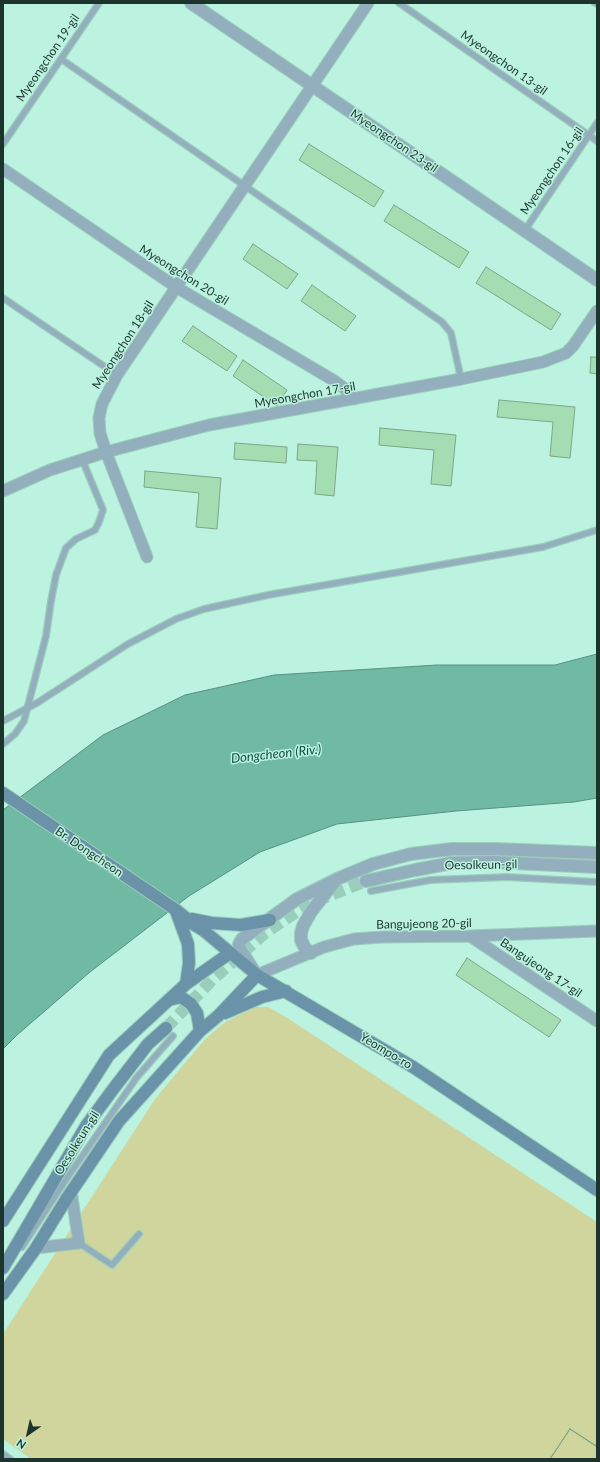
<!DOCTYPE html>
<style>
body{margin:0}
#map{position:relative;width:600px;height:1462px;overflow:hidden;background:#bbf3e0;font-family:Lato,sans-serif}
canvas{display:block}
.frame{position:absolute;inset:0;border:4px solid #1d342d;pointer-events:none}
.north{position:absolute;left:8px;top:1414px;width:40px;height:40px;-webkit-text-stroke:3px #bbf3e0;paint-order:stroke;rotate:214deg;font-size:11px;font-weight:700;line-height:16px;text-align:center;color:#1d342d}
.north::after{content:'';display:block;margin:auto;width:14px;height:18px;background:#1d342d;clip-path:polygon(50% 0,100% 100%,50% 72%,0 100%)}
</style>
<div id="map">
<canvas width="600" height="1462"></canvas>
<div class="frame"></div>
<div class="north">N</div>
</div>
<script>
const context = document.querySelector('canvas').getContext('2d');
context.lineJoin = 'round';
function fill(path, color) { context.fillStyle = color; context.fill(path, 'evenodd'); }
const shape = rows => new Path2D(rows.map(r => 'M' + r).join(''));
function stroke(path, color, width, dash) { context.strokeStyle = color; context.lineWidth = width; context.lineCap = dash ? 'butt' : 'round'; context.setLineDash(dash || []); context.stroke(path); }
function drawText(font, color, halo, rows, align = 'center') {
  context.font = font + ' Lato,sans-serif'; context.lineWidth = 3; context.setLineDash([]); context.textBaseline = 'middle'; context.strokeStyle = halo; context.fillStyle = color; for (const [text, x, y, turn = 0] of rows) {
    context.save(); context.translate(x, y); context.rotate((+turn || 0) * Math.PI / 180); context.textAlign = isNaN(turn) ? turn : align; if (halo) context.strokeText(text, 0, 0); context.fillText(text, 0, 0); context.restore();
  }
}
fill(shape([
 [255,1007,268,1007,289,1019,597,1222,597,1459,31,1459,3,1439,3,1334,155,1099,205,1039,225,1022]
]), '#d0d59d');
const water = shape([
 [597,654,597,798,574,802,456,811,337,824,260,852,189,896,90,972,17,1035,3,1049,3,810,103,735,185,695,274,675,437,665,555,665,597,654]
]);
fill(water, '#70b9a3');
stroke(water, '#579180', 1);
const building = shape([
 [309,144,384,191,374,207,299,160,309,144],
 [394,205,469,252,459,268,384,221,394,205],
 [253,244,298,274,287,289,243,259,253,244],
 [486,267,561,314,551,330,476,283,486,267],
 [312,285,356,316,345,331,301,301,312,285],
 [193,326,237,356,227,371,182,341,193,326],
 [591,357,597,357,597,374,590,373,591,357],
 [243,360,287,390,277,406,233,376,243,360],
 [499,400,575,407,570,458,550,456,553,422,497,417,499,400],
 [380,428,456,435,451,486,431,484,434,450,379,445,380,428],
 [235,443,287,447,286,463,234,459,235,443],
 [298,444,338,447,334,496,315,494,317,461,297,460,298,444],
 [145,471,221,478,217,529,196,527,199,493,144,487,145,471],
 [467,958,561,1020,549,1037,456,975,467,958],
 [570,1429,595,1445,597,1445,597,1459,550,1459,570,1429],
 [570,1429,597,1447,597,1459,550,1459,570,1429]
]);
fill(building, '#a5ddb3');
stroke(building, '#7da587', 1);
stroke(shape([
 [166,1028,212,980,265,933,308,904,366,881]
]), '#9bcdbc', 12, [12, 6]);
const service = shape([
 [399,3,597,141],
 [595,3,597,4],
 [61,59,442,322,451,333,461,379],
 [3,144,99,3],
 [525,230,597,123],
 [3,298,117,375],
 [3,721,37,703,128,644,176,619,204,609,268,595,543,547,597,530],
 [3,744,15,734,24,721,46,636,51,601,56,575,66,548,76,539,95,530,99,522,103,510,82,459],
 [371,891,430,880,507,877,597,882],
 [79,1243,112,1265,139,1234],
 [22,1247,65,1181,137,1077,173,1036],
 [3,1454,10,1459]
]);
const minor = shape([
 [3,169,176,287,333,380,344,388,354,399],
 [3,491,50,470,106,452,209,425,461,379,543,362,566,353,573,346,597,311],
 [147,557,106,452,100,433,99,418,102,404,117,375,368,3],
 [470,936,597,1021],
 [257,975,324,947,354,939,382,937,470,936,597,931],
 [36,1248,79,1243,71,1191]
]);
const tertiary = shape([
 [191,3,597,280],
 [366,881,415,870,452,863,492,862,597,867],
 [311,953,305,948,301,940,301,933,303,926,311,912,335,881],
 [254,971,240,949,239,944,242,939,297,899,337,879,373,864,411,854,452,849,496,849,597,853]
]);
const secondary = shape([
 [3,793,176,910,193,924,203,930,257,975,413,1067,597,1190],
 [192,919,212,923,241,925,270,920],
 [186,984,230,953],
 [169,1000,181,997,191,1004,197,1013,200,1031],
 [225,1013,262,997,286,991],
 [3,1221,109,1055,186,984,189,963,188,944,176,911],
 [3,1268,86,1126,114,1088,148,1044,166,1028],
 [3,1294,36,1248,67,1198,119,1121,200,1031,218,1016,257,975]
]);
stroke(service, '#9bcdbc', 8);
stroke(minor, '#9bcdbc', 13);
stroke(tertiary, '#9bcdbc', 14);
stroke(secondary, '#9bcdbc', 14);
stroke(service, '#93aebc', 5.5);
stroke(minor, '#93aebc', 11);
stroke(tertiary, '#93aebc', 12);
stroke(secondary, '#6a92a8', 12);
drawText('12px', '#1d342d', '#bbf3e0', [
 ["Myeongchon 19-gil",48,58,-56],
 ["Myeongchon 13-gil",504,63,35],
 ["Myeongchon 23-gil",394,141,34],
 ["Myeongchon 16-gil",552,171,-56],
 ["Myeongchon 20-gil",184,275,32],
 ["Myeongchon 18-gil",123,345,-57],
 ["Myeongchon 17-gil",305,395,-10],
 ["Br. Dongcheon",89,852,34],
 ["Oesolkeun-gil",481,865,-1],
 ["Bangujeong 20-gil",424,924,-1],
 ["Bangujeong 17-gil",541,968,34],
 ["Yeompo-ro",386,1051,31],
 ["Oesolkeun-gil",77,1143,-58]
]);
drawText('italic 13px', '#0f4d3e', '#bbf3e0', [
 ["Dongcheon (Riv.)",276,754,-6]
]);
</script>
